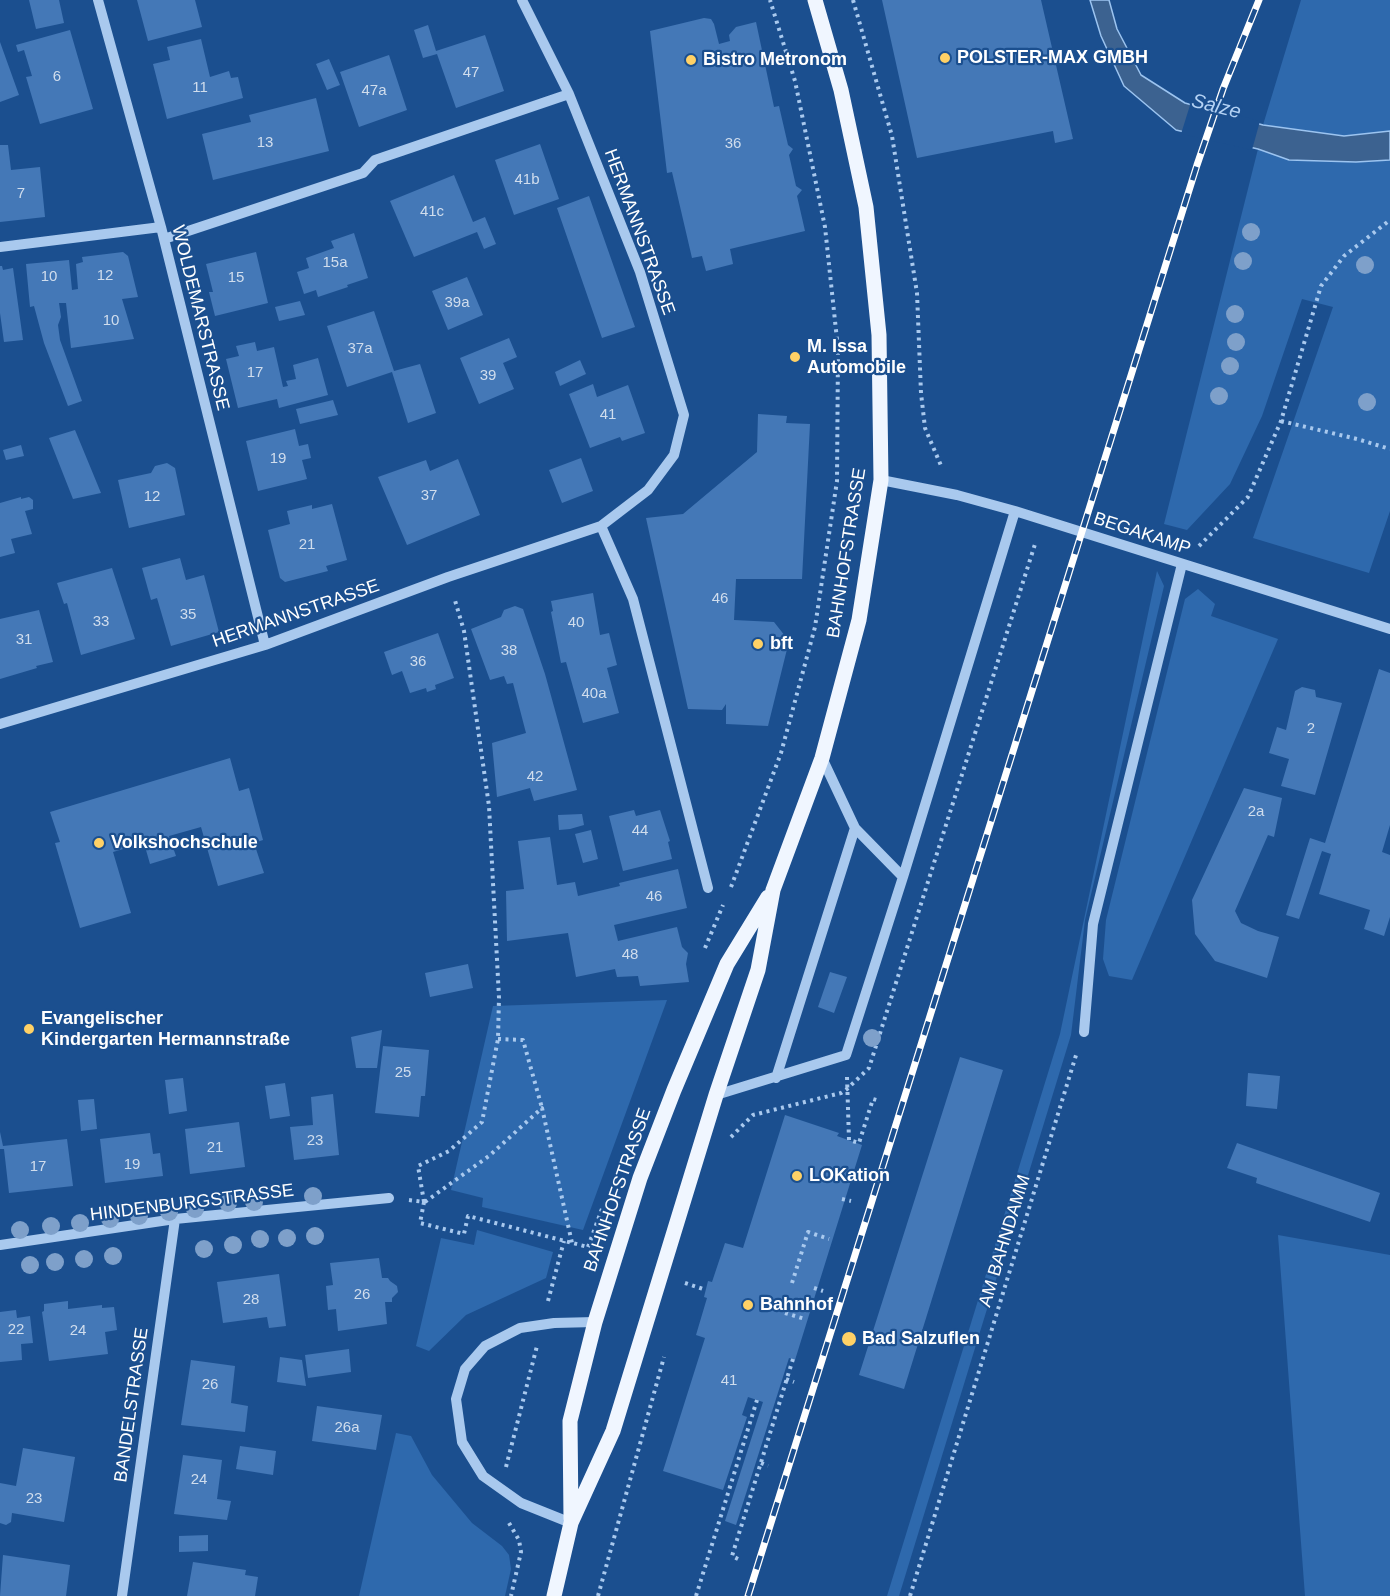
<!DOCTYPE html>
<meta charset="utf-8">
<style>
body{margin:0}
canvas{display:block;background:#1b4f8f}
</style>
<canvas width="1390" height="1596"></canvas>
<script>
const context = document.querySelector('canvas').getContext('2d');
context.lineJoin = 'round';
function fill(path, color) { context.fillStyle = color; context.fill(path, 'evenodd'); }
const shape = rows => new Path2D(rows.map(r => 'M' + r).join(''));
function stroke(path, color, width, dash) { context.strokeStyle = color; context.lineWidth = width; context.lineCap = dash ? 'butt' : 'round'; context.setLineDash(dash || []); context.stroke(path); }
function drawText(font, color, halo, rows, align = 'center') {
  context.font = font + ' Arial,sans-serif'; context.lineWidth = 4.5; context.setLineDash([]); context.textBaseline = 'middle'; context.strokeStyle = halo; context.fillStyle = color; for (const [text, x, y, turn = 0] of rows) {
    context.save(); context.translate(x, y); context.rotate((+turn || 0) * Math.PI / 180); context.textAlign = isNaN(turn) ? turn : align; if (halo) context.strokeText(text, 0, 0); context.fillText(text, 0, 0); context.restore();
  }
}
fill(shape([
 [1301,0,1390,0,1390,131,1344,136,1263,125],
 [1258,149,1289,160,1356,162,1390,160,1390,511,1369,573,1253,538,1333,307,1302,299,1262,416,1230,484,1187,530,1164,524],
 [1157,571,1164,586,1085,920,1071,1035,899,1596,887,1596,1060,1034],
 [1198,589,1215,604,1211,616,1278,639,1132,980,1109,976,1103,959,1106,920,1185,599],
 [667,1000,583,1230,482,1207,483,1198,451,1190,493,1006],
 [477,1230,553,1252,546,1278,466,1315,429,1351,416,1346,441,1238,474,1245],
 [1278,1235,1390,1255,1390,1596,1305,1596],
 [396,1433,411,1436,432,1475,472,1523,502,1546,509,1555,511,1569,505,1596,359,1596]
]), '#2e69ad');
const water = shape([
 [1090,0,1109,0,1117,29,1141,75,1185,103,1263,125,1344,136,1390,131,1390,160,1356,162,1289,160,1258,149,1176,130,1124,86,1101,36,1090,0]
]);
fill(water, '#3c6290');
stroke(water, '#9cc4f0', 1.5);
fill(shape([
 [1191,102,1260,121,1252,150,1181,134]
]), '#1b4f8f');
fill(shape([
 [29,0,59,0,64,23,36,29],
 [137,0,195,0,202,27,148,41],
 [882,0,1041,0,1073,139,1055,143,1053,131,917,158],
 [704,18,711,19,714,24,719,44,730,41,729,35,736,27,756,22,774,107,779,106,788,145,793,149,789,155,796,186,802,190,797,196,805,231,730,249,733,264,706,271,702,256,692,258,672,172,667,173,650,31],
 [428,25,436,51,485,35,504,91,456,108,437,54,423,58,414,30],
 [70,30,93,109,40,124,26,77,32,76,24,50,18,52,16,45],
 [201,39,210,77,229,71,231,78,238,77,243,98,167,119,153,64,170,60,167,47],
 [0,42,19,95,0,102],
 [389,55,407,110,359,127,340,72],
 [329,59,340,85,327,90,316,64],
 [316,98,329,151,213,180,202,134,251,122,249,115],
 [540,144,559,199,514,215,495,160],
 [0,145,8,145,11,170,40,167,45,217,0,222],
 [454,175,473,222,485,217,496,244,484,249,477,232,414,257,390,201],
 [589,196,635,327,602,338,557,208],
 [354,233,368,278,347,285,348,287,318,297,316,290,304,294,297,272,309,268,306,258,334,248,331,241],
 [123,252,128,256,138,297,122,299,134,339,71,348,66,303,59,303,61,317,58,325,60,340,82,401,68,406,44,343,34,306,30,307,26,264,69,260,72,290,78,289,76,264,83,262,82,257],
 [256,252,268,303,215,316,209,292,213,292,206,264],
 [0,266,2,266,3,270,13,268,23,340,4,342,0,313],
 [467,277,483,315,448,330,432,291],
 [300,301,305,315,279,321,275,307],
 [374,311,394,371,420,364,436,413,408,423,392,372,347,387,327,326],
 [509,338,517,357,503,363,514,389,479,404,460,358],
 [255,342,257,351,274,347,283,387,288,386,286,381,296,379,293,365,318,358,328,395,279,408,277,399,238,408,226,359,239,356,236,346],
 [580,360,586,374,560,386,555,372],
 [593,384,597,397,628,385,645,433,622,441,620,437,590,448,569,394],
 [333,400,338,415,300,424,296,409],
 [758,414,787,416,786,423,810,424,802,579,736,579,734,620,774,622,789,641,768,726,726,724,726,704,722,710,688,709,646,518,683,514,757,452],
 [295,429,299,446,308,444,311,458,302,460,307,479,258,491,246,441],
 [75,430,101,493,73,499,49,438],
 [21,445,24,456,6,460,3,450],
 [581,458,593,491,562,503,549,470],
 [458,459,480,515,407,545,378,477,426,460,430,471],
 [167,463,175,468,185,515,129,528,118,480,151,473,155,466],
 [21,497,21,499,29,497,33,500,33,509,25,511,32,534,11,539,15,553,0,557,0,503],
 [332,504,347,560,326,566,328,571,285,582,280,578,268,530,290,524,287,511,312,505,312,509],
 [180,558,186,580,204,575,219,632,171,646,157,598,151,600,142,568],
 [112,568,135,639,81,655,67,603,64,604,57,583],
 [593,593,600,635,609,633,617,665,607,668,619,713,583,723,566,662,561,663,551,612,553,611,551,601],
 [515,606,523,609,545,674,577,790,534,801,530,788,497,797,492,743,526,733,513,683,507,684,504,676,490,680,471,629,501,617,504,610],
 [39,610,53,662,36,666,37,668,0,679,0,619],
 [438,633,454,678,435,685,436,689,427,692,426,688,410,693,402,671,392,675,384,652],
 [1379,669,1390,673,1390,825,1382,852,1390,855,1390,917,1384,936,1364,929,1370,910,1319,894,1331,854,1322,851,1299,919,1286,915,1310,838,1325,843],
 [1302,687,1315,690,1316,697,1342,703,1315,795,1281,786,1289,759,1269,753,1277,727,1286,730,1295,691],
 [230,758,239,791,249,788,263,840,254,843,264,873,218,886,201,827,169,836,176,856,150,864,144,843,113,852,131,913,80,928,55,843,60,842,50,812],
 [1244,788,1282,798,1274,837,1268,835,1235,911,1241,923,1258,931,1279,937,1267,978,1215,961,1195,934,1192,900],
 [634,810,636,816,660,810,670,841,668,842,672,859,623,871,609,816],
 [582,814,584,825,570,829,559,830,558,815],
 [591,830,598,859,583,863,575,834],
 [550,837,557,885,575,882,578,896,620,886,619,883,678,869,687,908,614,925,618,941,677,927,682,947,688,953,686,964,689,982,640,986,638,976,617,977,615,969,576,977,568,933,507,941,506,891,524,889,518,841],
 [468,964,473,988,430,997,425,973],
 [830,972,847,977,834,1013,818,1007],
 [382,1030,377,1068,356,1068,351,1037],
 [383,1046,429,1050,425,1096,421,1096,419,1117,375,1113],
 [960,1057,1003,1070,904,1389,859,1375],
 [1248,1073,1280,1076,1277,1109,1246,1106],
 [183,1078,187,1111,169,1114,165,1080],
 [285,1083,290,1116,270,1119,265,1086],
 [333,1094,339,1155,294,1160,290,1127,313,1125,311,1097],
 [94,1099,97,1129,81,1131,78,1100],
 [785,1115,839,1133,837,1136,862,1145,795,1360,789,1358,736,1525,725,1521,763,1402,748,1397,742,1415,747,1417,723,1490,663,1471,705,1338,696,1335,707,1298,704,1297,708,1281,712,1282,725,1243,743,1248],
 [239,1122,245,1167,190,1174,185,1129],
 [0,1132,3,1146,67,1139,73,1186,9,1193,4,1149,0,1149],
 [150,1133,153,1154,160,1153,163,1176,105,1183,100,1139],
 [1237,1143,1380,1193,1370,1222,1256,1183,1257,1178,1227,1168],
 [379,1258,382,1278,388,1278,390,1281,397,1286,398,1292,392,1298,392,1302,385,1302,387,1324,338,1331,336,1309,328,1310,326,1286,333,1285,330,1263],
 [279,1274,286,1326,269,1328,267,1317,223,1323,217,1282],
 [68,1301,68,1309,102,1305,102,1308,114,1307,117,1330,105,1332,108,1354,49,1361,42,1312,44,1311,44,1304],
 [16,1310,17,1318,30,1316,33,1343,21,1344,22,1360,0,1362,0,1312],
 [349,1349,351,1372,308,1378,305,1355],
 [280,1357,302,1360,306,1386,277,1382],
 [191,1360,235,1366,231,1403,248,1406,245,1432,181,1425],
 [317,1406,382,1415,376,1450,312,1441],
 [240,1446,276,1451,273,1475,236,1469],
 [23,1448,75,1457,64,1522,12,1513,11,1522,6,1525,0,1523,0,1483,16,1486],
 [183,1455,222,1460,217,1499,231,1501,227,1520,174,1514],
 [208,1535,208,1551,179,1552,179,1536],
 [3,1555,70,1565,66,1596,0,1596],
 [193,1562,246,1570,245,1575,258,1577,255,1596,187,1596]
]), '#4478b7');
stroke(shape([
 [853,0,892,136,917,293,921,393,925,428,942,468],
 [1281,421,1357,439,1390,449],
 [1199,546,1248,497,1281,421,1321,286,1344,256,1390,220],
 [731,887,781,753,815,627,837,481,838,349,825,227,795,81,770,0],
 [705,948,723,905],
 [498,1039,523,1040,542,1108],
 [847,1077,849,1140,859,1143,873,1099,880,1101],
 [731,1137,753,1115,841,1093,847,1089,869,1068,1036,541],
 [842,1199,851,1201],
 [409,1200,424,1202,420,1223,464,1234,468,1216,588,1247],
 [424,1202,418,1166,449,1151,482,1122,498,1039,499,998,489,806,464,631,454,597],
 [425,1202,489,1156,542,1108,572,1243],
 [588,1247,603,1206],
 [685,1283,706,1290],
 [792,1283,808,1232,829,1239],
 [814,1288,823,1291],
 [548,1301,564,1241],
 [785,1313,805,1319],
 [786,1379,794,1382],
 [761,1463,768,1466],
 [506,1467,537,1346],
 [509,1523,519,1540,521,1552,511,1596],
 [738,1559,732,1556,793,1359],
 [598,1596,664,1357],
 [696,1596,757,1400],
 [910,1596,1077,1052]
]), '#a9c9ee', 4, [3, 4.5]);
stroke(shape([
 [98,0,161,227,265,645],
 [164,239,363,173,375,160,569,94],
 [0,247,161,227],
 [881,480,957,495,1015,511,1390,629],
 [601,526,633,599,708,888],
 [0,724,265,645,448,577,601,526,648,490,674,455,684,415,640,272,569,94,522,0],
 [903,877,1015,511],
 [1084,1032,1093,924,1182,564],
 [776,1078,855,828],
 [716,1095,846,1055,903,877,855,828,822,758],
 [0,1245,175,1219,389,1198],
 [571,1523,521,1503,483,1476,462,1442,456,1399,465,1369,485,1346,520,1328,554,1323,595,1322],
 [122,1596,175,1219]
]), '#a9c9ee', 10);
stroke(shape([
 [571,1519,570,1421,595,1322,640,1178,674,1090,727,964,768,897],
 [554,1596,571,1523,613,1431,716,1095,758,970,773,890,822,758,859,620,881,480,879,335,866,207,841,90,815,0]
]), '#f0f6ff', 15);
const rail = shape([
 [748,1596,1197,165,1223,89,1259,0]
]);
stroke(rail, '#fff', 7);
stroke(rail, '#1b4f8f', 4.5, [14]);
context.fillStyle = '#7ea0ca';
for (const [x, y] of [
 [1251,232],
 [1243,261],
 [1365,265],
 [1235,314],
 [1236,342],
 [1230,366],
 [1219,396],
 [1367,402],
 [872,1038],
 [313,1196],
 [254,1202],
 [228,1203],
 [195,1209],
 [169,1212],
 [139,1216],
 [110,1219],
 [80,1223],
 [51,1226],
 [20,1230],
 [315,1236],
 [287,1238],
 [260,1239],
 [233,1245],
 [204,1249],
 [113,1256],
 [84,1259],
 [55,1262],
 [30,1265]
]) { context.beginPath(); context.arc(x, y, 9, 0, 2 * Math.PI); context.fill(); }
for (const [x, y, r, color] of [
 [945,58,6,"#ffd166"],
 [691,60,6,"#ffd166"],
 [795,357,6,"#ffd166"],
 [758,644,6,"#ffd166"],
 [99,843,6,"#ffd166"],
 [29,1029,6,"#ffd166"],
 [797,1176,6,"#ffd166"],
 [748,1305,6,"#ffd166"],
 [849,1339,8,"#ffd166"]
]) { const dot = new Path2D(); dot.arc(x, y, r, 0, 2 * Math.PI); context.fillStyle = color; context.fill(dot); stroke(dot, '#1b4f8f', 2); }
drawText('15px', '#d0dded', null, [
 ["47",471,73],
 ["6",57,77],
 ["11",200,88],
 ["47a",374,91],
 ["13",265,143],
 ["36",733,144],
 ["41b",527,180],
 ["7",21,194],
 ["41c",432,212],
 ["15a",335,263],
 ["12",105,276],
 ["10",49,277],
 ["15",236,278],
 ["39a",457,303],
 ["10",111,321],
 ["37a",360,349],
 ["17",255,373],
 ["39",488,376],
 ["41",608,415],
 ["19",278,459],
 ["37",429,496],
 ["12",152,497],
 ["21",307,545],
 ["46",720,599],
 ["35",188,615],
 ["33",101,622],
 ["40",576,623],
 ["31",24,640],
 ["38",509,651],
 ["36",418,662],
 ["40a",594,694],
 ["2",1311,729],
 ["42",535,777],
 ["2a",1256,812],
 ["44",640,831],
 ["46",654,897],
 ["48",630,955],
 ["25",403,1073],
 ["23",315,1141],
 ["21",215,1148],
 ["19",132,1165],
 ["17",38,1167],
 ["26",362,1295],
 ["28",251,1300],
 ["22",16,1330],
 ["24",78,1331],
 ["41",729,1381],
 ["26",210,1385],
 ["26a",347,1428],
 ["24",199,1480],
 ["23",34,1499]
]);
drawText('bold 18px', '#fff', '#1b4f8f', [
 ["POLSTER-MAX GMBH",957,58],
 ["Bistro Metronom",703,60],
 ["M. Issa",807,347],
 ["Automobile",807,368],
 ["bft",770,644],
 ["Volkshochschule",111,843],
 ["Evangelischer",41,1019],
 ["Kindergarten Hermannstraße",41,1040],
 ["LOKation",809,1176],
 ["Bahnhof",760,1305],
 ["Bad Salzuflen",862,1339]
], 'left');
drawText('18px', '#fff', '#1b4f8f', [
 ["HERMANNSTRASSE",639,232,70],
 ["WOLDEMARSTRASSE",200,318,76],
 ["BEGAKAMP",1142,534,18],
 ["BAHNHOFSTRASSE",847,553,-81],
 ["HERMANNSTRASSE",296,614,-19],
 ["BAHNHOFSTRASSE",618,1190,-71],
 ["HINDENBURGSTRASSE",192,1203,-7],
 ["AM BAHNDAMM",1005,1241,-73],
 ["BANDELSTRASSE",132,1405,-82]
]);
drawText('italic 20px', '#b5d3f5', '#1b4f8f', [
 ["Salze",1216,107,14]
]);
</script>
